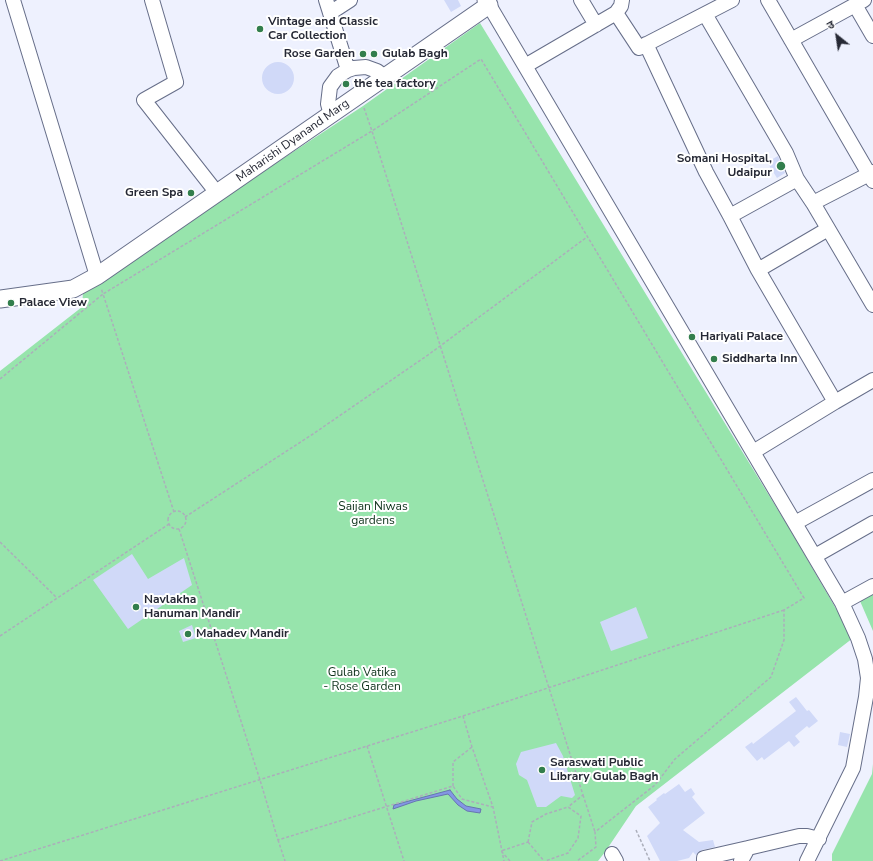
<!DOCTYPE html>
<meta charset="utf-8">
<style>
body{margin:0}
#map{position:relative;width:873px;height:861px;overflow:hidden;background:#eef1fe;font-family:"Nunito Sans","Noto Sans Devanagari",sans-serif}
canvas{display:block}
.north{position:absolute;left:817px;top:16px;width:40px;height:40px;-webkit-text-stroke:3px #fff;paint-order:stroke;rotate:330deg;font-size:11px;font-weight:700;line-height:16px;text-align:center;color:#262935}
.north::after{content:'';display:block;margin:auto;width:14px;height:18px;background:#262935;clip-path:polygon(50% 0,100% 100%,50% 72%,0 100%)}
</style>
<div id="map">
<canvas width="873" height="861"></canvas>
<div class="north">उ</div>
</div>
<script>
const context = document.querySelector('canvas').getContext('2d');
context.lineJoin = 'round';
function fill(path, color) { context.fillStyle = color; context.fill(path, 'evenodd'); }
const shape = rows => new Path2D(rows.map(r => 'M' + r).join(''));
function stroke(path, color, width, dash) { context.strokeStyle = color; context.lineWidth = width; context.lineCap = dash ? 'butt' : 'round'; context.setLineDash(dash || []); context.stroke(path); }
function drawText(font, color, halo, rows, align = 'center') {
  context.font = font + ' "Nunito Sans",sans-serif'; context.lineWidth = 4; context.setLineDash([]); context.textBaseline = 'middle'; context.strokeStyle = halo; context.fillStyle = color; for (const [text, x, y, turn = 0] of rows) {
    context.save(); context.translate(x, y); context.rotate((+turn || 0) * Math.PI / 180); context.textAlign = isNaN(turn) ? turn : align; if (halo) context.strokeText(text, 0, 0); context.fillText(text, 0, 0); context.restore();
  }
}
fill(shape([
 [480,23,789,528,853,638,636,806,605,852,598,861,0,861,0,371,82,307,83,293,107,274,363,106],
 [873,593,873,631,860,601],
 [873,764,873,861,832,861,832,854,872,774]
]), '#97e4ac');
const water = shape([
 [450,790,457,799,466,806,481,809,480,813,467,811,458,805,448,794,416,801,393,809,394,805,450,790]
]);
fill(water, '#8396e4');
stroke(water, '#6775b0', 1);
fill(shape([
 [444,0,458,0,461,6,451,12],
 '262 78a16 16 0 1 1 32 0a16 16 0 1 1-32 0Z',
 [778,156,785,173,777,178,767,162],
 [132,554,148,579,184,558,192,585,128,629,93,580],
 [636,607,648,638,611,651,600,622],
 [192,625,196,638,183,642,179,631],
 [796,697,807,711,809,710,818,721,809,728,807,726,795,736,800,742,794,747,789,741,764,760,762,757,757,761,745,747,752,742,753,744,796,711,789,702],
 [840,732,850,734,847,747,838,745],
 [556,743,563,756,575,795,572,798,561,796,546,807,537,807,527,780,519,775,516,764,521,752],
 [679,784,685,792,691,788,695,794,692,797,705,813,683,830,699,842,713,840,715,847,702,850,696,855,693,852,689,858,677,861,660,861,647,836,660,823,648,807,657,800,656,799,664,793,665,794]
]), '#d0d9f8');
const minor = shape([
 [13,0,97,276],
 [152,0,176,82,144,100,217,193],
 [326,0,348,70,338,76,330,87,328,104,331,115],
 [581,0,596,25],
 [768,0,873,181],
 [864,0,855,5,873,36],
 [489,5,842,603,858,638,865,659,868,678,866,697,853,768,807,861],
 [330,13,350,0],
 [616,13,621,6,622,0],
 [705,14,786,153,797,179,813,203],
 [791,40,855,5],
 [646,44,706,172,730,216,758,270],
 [525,66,616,13,639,48,732,0],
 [348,70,354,68,366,67,377,71,385,77],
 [873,172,813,203,873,305],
 [730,216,797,179],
 [835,402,873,380],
 [753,452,835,402,758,270,828,229],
 [795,523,873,480],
 [815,556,873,523],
 [842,603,873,586],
 [612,854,616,861],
 [704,861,704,858,748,848],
 [741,861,748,848,799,836,807,836,819,839]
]);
const major = shape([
 [0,299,73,289,97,276,489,5,486,0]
]);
stroke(minor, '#666e89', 16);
stroke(major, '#666e89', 19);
stroke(shape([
 [364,108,372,131,583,795,568,807],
 [0,379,103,294,101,288],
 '168 520a9 9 0 1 1 18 0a9 9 0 1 1-18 0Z',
 [174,512,103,294,372,131,481,59,804,598,784,610,784,640,771,677,675,759,655,785,595,832,596,847,577,861],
 [185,517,313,434,428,355,587,237],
 [179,529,260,780,278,840,453,786,462,799,493,807],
 [0,542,57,598],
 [0,636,169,524],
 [463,716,784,610],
 [367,746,404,861],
 [453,786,453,762,472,747],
 [583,795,595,832],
 [636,830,650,861],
 [278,840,285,861],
 [528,842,532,822,546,814,568,807,581,816,578,838,568,853,545,861],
 [528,842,544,861],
 [0,861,463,716,472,747,493,807,504,861],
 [510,861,501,851,528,842]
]), '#abaeba', 1.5, [3, 2]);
stroke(minor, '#fff', 14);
stroke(major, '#fff', 17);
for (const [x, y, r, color] of [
 [260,29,4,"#327e4c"],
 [363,54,4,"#327e4c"],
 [374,54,4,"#327e4c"],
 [346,84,4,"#327e4c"],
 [781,166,5,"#327e4c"],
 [191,193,4,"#327e4c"],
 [11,303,4,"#327e4c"],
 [692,337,4,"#327e4c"],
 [714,359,4,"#327e4c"],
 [136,607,4,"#327e4c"],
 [188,634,4,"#327e4c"],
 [542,770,4,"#327e4c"]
]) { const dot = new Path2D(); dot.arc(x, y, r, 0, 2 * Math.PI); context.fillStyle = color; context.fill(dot); stroke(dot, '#fff', 1.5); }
drawText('bold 12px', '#262935', '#fff', [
 ["Vintage and Classic",268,22],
 ["Car Collection",268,36],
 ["Rose Garden",355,54,"right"],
 ["Gulab Bagh",382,54],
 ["the tea factory",354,84],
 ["Somani Hospital,",772,159,"right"],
 ["Udaipur",772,173,"right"],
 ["Green Spa",183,193,"right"],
 ["Palace View",19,303],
 ["Hariyali Palace",700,337],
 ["Siddharta Inn",722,359],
 ["Navlakha",144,600],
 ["Hanuman Mandir",144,614],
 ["Mahadev Mandir",196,634],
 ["Saraswati Public",550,763],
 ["Library Gulab Bagh",550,777]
], 'left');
drawText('12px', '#262935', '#fff', [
 ["Maharishi Dyanand Marg",293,141,-35]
]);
drawText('12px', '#0d311a', '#fff', [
 ["Saijan Niwas",373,507],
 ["gardens",373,521],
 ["Gulab Vatika",362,673],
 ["- Rose Garden",362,687]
]);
</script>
